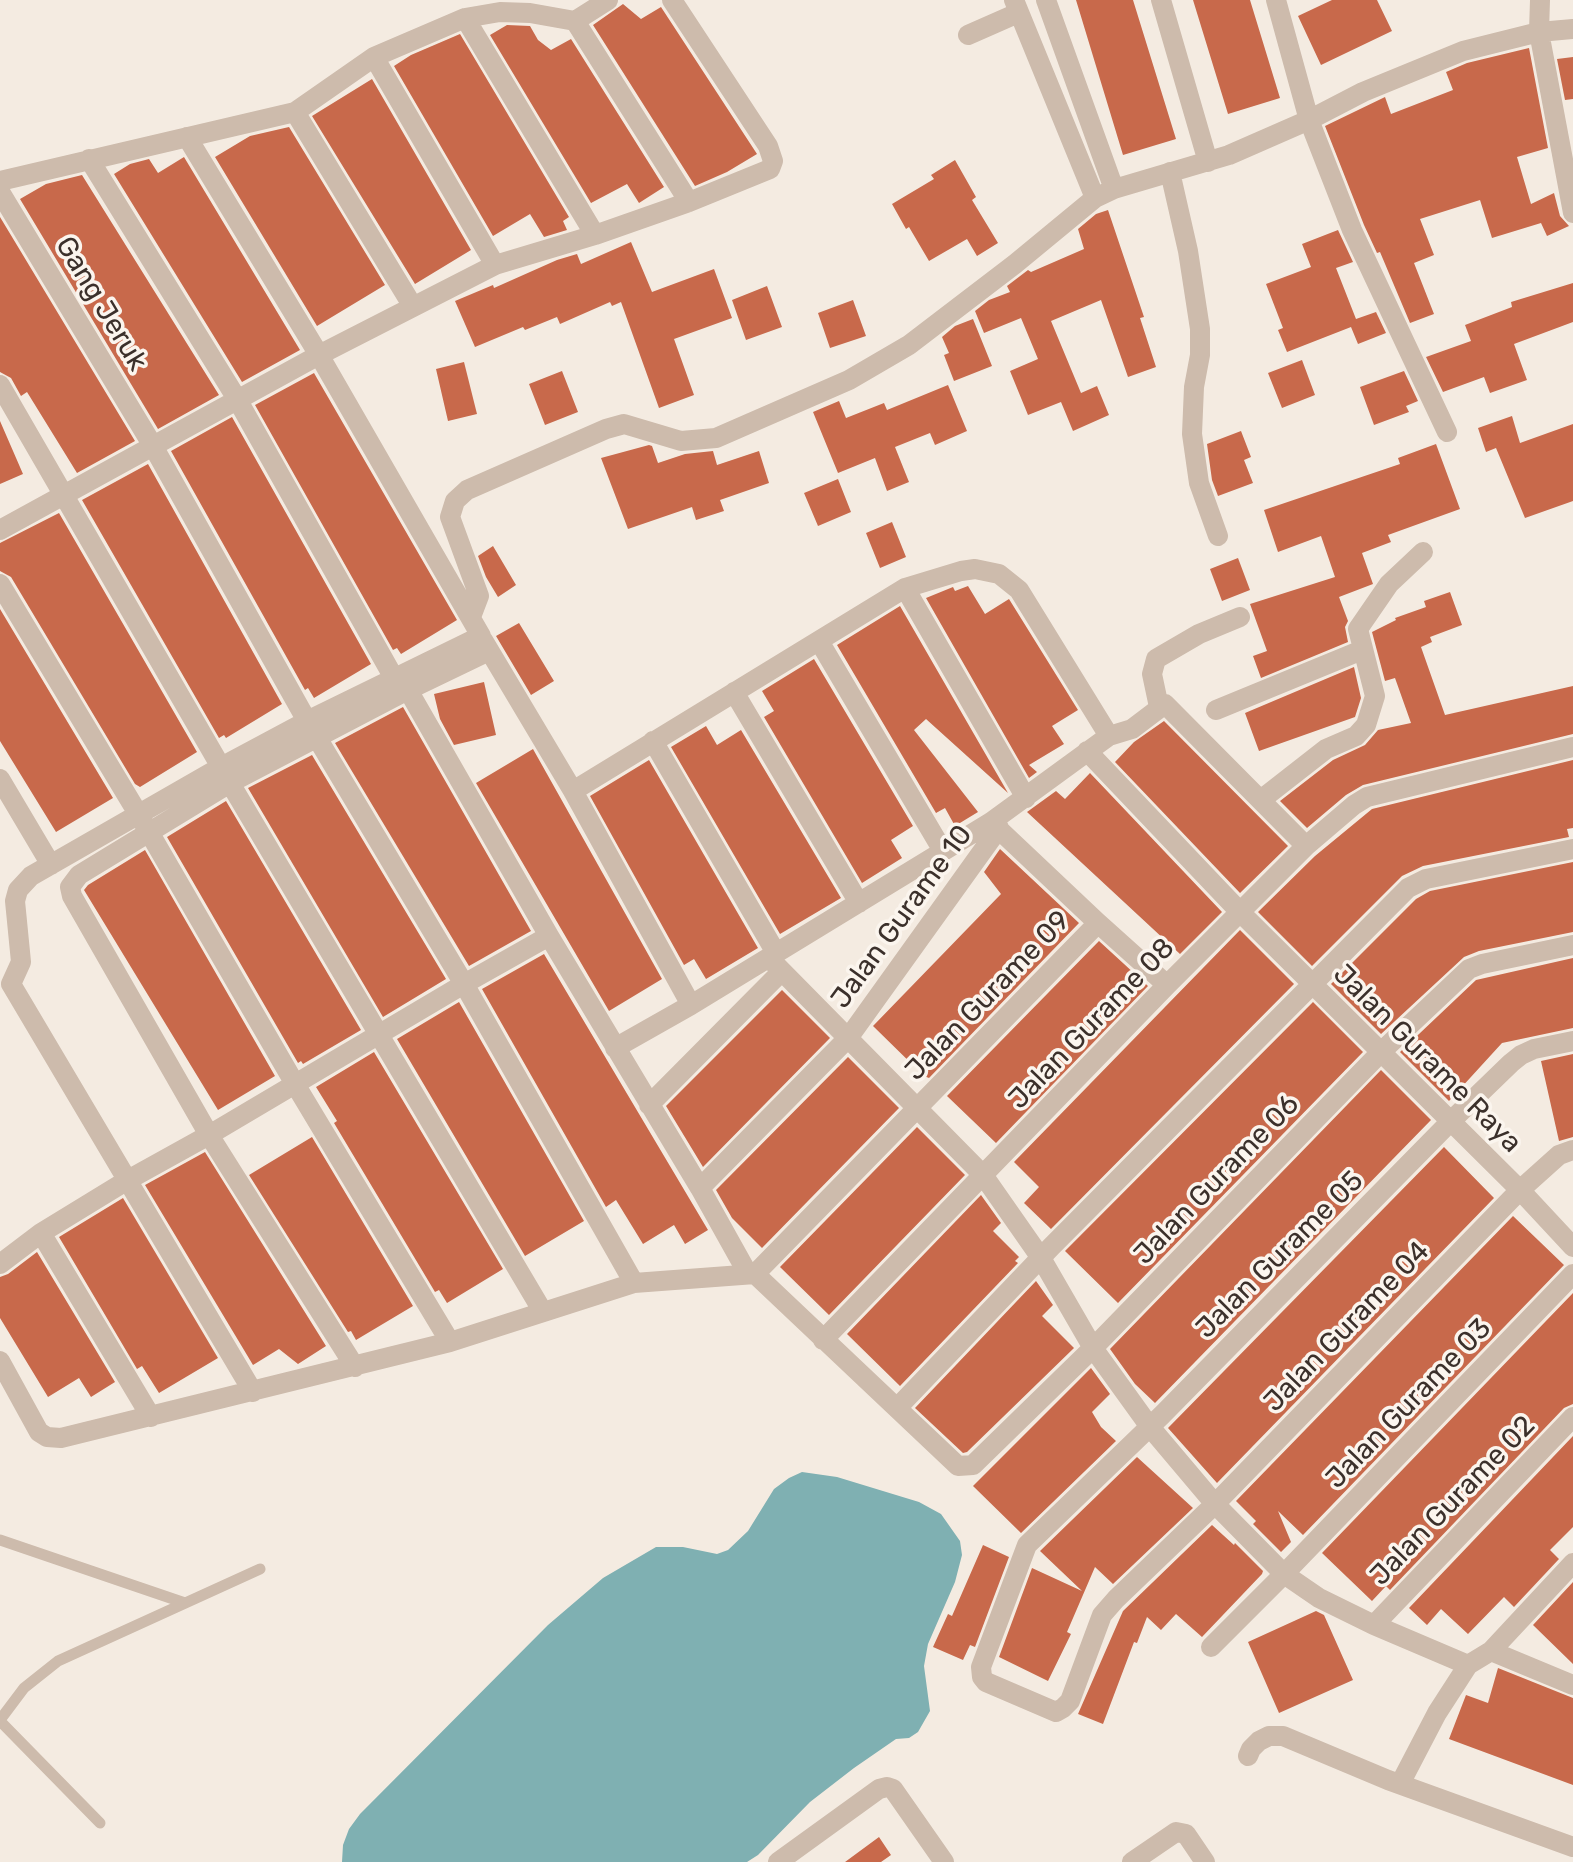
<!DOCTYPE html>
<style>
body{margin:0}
canvas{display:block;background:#f4ebe1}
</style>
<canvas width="1573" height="1862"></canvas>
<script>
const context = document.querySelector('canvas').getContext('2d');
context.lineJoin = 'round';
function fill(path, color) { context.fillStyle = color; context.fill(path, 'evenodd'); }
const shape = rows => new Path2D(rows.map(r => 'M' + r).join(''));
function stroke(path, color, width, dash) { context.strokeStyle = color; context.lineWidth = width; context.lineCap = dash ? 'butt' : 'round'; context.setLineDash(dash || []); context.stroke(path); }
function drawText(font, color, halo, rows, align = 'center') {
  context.font = font + ' Rubik,sans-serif'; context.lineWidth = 7; context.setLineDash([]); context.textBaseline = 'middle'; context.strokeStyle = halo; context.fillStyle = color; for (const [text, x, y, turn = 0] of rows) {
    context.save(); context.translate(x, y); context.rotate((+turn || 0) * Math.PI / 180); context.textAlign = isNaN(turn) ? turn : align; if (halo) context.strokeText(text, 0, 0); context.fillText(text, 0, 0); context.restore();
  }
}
fill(shape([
 [802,1472,837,1477,919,1502,941,1514,960,1541,962,1555,955,1582,928,1644,924,1666,930,1711,918,1732,909,1738,896,1739,854,1768,810,1802,758,1855,747,1862,342,1862,343,1845,349,1829,360,1814,548,1625,603,1578,656,1547,683,1547,717,1554,728,1550,748,1531,774,1489,789,1478]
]), '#7fb0b2');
fill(shape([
 [1076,0,1133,0,1176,139,1123,155],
 [1193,0,1250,0,1280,98,1228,114],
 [1332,0,1377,0,1392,31,1321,65,1298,16],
 [623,4,641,19,661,7,757,154,727,172,695,186,593,25],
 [507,25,530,26,538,40,551,50,571,39,664,187,639,203,627,184,591,203,490,35],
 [460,34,569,217,563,221,567,230,544,237,530,214,493,236,394,66,411,55],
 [1529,48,1548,148,1517,157,1531,204,1554,193,1560,216,1569,226,1547,236,1541,223,1492,238,1480,200,1420,219,1434,255,1414,263,1434,314,1410,323,1380,252,1377,253,1364,225,1325,126,1385,97,1391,114,1453,90,1446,72,1467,63],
 [1573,57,1573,99,1565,100,1557,59],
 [372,79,471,250,415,284,312,116],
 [289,127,385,285,317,326,215,157,250,136],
 [184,157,300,350,242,382,114,174,130,164,149,159,158,173],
 [955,160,976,197,972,200,998,243,977,256,967,239,929,261,909,227,906,229,892,204,934,179,931,175],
 [82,175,219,395,158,429,20,199,46,184],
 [1108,210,1144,317,1140,318,1156,367,1128,377,1101,300,1051,321,1081,393,1097,386,1109,415,1073,431,1061,402,1028,415,1010,371,1038,359,1021,318,984,333,975,311,989,300,1010,292,1007,286,1028,270,1031,272,1084,249,1078,229,1096,214],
 [0,217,135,441,77,473,27,392,21,396,11,378,0,372],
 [1338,230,1353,262,1336,268,1356,319,1376,312,1386,333,1358,344,1351,327,1287,352,1278,330,1283,328,1266,284,1311,267,1302,244],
 [631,242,652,292,714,269,732,318,674,339,694,395,659,408,621,302,612,306,610,302,560,324,557,317,525,330,523,327,475,347,455,301,493,285,494,288,557,260,577,254,581,264],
 [1573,283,1573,322,1514,344,1527,380,1490,393,1484,377,1443,392,1426,357,1471,341,1465,325,1512,307,1511,302],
 [767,286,782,327,746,340,732,300],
 [853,300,866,336,830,348,818,313],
 [973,319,992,366,954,381,944,355,949,353,942,337,955,326],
 [1302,360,1315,395,1282,408,1268,373],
 [464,362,477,414,448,421,436,369],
 [562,371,578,412,545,425,529,384],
 [1404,371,1418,401,1406,406,1409,412,1374,425,1360,387],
 [314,373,457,620,401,654,397,648,393,650,255,405],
 [948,385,967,431,935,445,930,433,895,447,909,482,887,491,875,458,838,473,813,412,839,401,846,418,884,403,887,410],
 [1512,416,1520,443,1573,424,1573,501,1525,518,1496,448,1486,452,1478,428],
 [232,417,371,664,314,698,308,688,305,690,171,451],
 [0,421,23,474,0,484],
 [1241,431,1251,457,1244,460,1253,483,1218,496,1212,480,1207,444],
 [1436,444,1460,509,1388,535,1391,542,1362,553,1373,584,1339,597,1348,621,1345,627,1348,642,1261,678,1253,656,1267,651,1250,604,1335,577,1321,536,1278,552,1264,510,1400,464,1398,458],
 [649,445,652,446,658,463,685,454,713,451,717,465,759,451,769,483,720,500,724,511,696,520,692,507,628,529,601,458],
 [148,464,282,704,226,738,224,735,219,738,82,500],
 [838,479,851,512,818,526,804,493],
 [59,513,197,752,140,787,135,784,11,577,0,571,0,543],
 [892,522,906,557,880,568,866,533],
 [493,546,516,585,498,597,486,577,478,556],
 [1238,558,1250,590,1222,601,1210,569],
 [968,586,985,614,1009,599,1078,710,1052,726,1064,744,1029,765,1037,772,1029,778,926,598,953,587,955,591],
 [1450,592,1462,625,1430,637,1432,642,1421,647,1445,715,1573,686,1573,734,1363,785,1346,795,1307,828,1280,801,1333,760,1365,745,1378,730,1411,723,1395,678,1385,681,1372,632,1396,620,1395,618,1426,607,1424,601],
 [900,606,1008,793,926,719,914,730,978,812,955,826,945,808,936,813,837,645],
 [0,609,113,798,56,832,0,741],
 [519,623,554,681,531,695,496,636],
 [814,659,913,826,891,840,902,858,862,883,764,717,774,711,762,691],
 [1354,667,1361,698,1355,717,1259,751,1245,713],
 [484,682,496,735,454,745,440,719,434,694],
 [403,707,531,931,469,966,335,743],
 [1164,721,1288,846,1240,893,1115,762,1134,742],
 [706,726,717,745,741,730,841,898,780,934,671,747],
 [533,749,662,979,609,1011,476,783],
 [312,755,446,979,383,1017,248,788],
 [649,760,758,948,706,979,694,959,684,965,590,796],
 [1573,760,1573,828,1567,829,1569,837,1423,866,1402,876,1312,966,1258,912,1315,856,1372,809],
 [1090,773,1222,912,1180,954,1027,812,1056,791,1065,799],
 [226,801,361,1030,303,1064,301,1061,298,1063,167,837],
 [1000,849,1079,923,929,1078,924,1076,873,1026,1001,894,984,872],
 [145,850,275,1076,218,1110,84,890,88,885],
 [1573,862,1573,932,1479,951,1464,957,1381,1034,1331,984,1416,899,1430,891],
 [1240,930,1294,984,1051,1229,1024,1203,1039,1187,1014,1162],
 [1099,941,1148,986,996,1143,947,1096],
 [544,954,708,1230,685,1244,674,1225,643,1244,616,1200,606,1207,482,989],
 [1573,958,1573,1028,1502,1043,1449,1101,1400,1052,1476,980],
 [782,990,830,1038,703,1167,666,1106],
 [459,1002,584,1221,525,1256,397,1039],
 [1313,1002,1363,1052,1118,1303,1065,1251],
 [374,1052,503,1269,447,1303,439,1290,435,1292,334,1123,337,1121,316,1087],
 [1573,1054,1573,1137,1559,1141,1541,1061],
 [848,1057,899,1108,762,1248,732,1218,716,1190],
 [1381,1070,1431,1120,1155,1403,1135,1384,1110,1349],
 [917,1127,965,1175,829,1315,780,1267],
 [312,1137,413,1306,356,1340,351,1331,348,1332,249,1175],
 [1444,1147,1494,1198,1217,1483,1168,1428],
 [205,1152,326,1346,298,1364,279,1349,253,1365,145,1185],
 [981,1195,1001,1223,993,1231,1019,1257,1015,1261,1018,1263,900,1386,847,1334],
 [123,1198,218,1358,159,1393,142,1366,137,1369,59,1237],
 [1513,1216,1564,1265,1303,1535,1278,1511,1291,1542,1281,1552,1253,1524,1256,1521,1236,1501],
 [37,1252,115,1382,91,1397,79,1378,48,1397,0,1318,0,1277,8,1274],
 [1036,1281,1053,1305,1042,1316,1074,1348,967,1452,963,1453,915,1408],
 [1573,1293,1573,1404,1564,1408,1390,1590,1386,1586,1372,1601,1322,1553],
 [1091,1368,1110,1394,1092,1412,1101,1427,1116,1441,1021,1533,973,1486],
 [1573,1436,1573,1527,1550,1550,1559,1559,1514,1607,1504,1597,1468,1634,1441,1609,1427,1625,1409,1608],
 [1137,1457,1193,1508,1113,1584,1095,1567,1067,1632,1071,1634,1048,1681,999,1657,1032,1568,1082,1591,1040,1551],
 [1212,1525,1234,1545,1235,1543,1263,1571,1262,1574,1202,1637,1176,1614,1161,1630,1147,1617,1137,1643,1134,1642,1103,1724,1078,1714,1123,1611],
 [983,1545,1009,1557,975,1647,970,1645,963,1660,933,1647,948,1614,952,1616],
 [1573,1582,1573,1664,1533,1625],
 [1316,1611,1324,1615,1353,1680,1279,1713,1248,1642],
 [1498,1668,1573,1698,1573,1785,1449,1739,1466,1695,1488,1703],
 [879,1837,891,1855,881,1862,845,1862]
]), '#c8694b');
stroke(shape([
 [0,1540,185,1603],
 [0,1720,24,1688,58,1661,260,1569],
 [0,1721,100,1823]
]), '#cdbbac', 11);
stroke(shape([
 [1014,0,1095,198,1114,189,1229,155,1309,120,1363,92,1463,51,1539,32,1573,29],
 [1046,0,1114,189],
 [1161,0,1208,162],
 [1276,0,1309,120,1352,230,1447,432],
 [1540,0,1539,32,1573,213],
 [465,18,595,235],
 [575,21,689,202],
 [968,35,1018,13],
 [374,57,495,265],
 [295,112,412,305],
 [187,137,319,355,481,636,307,721,221,767,31,876,18,890,15,901,21,962,11,984,253,1392],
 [89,159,237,399,394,678],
 [1170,172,1188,251,1200,329,1200,355,1194,387,1192,434,1199,483,1218,536],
 [0,181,295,112,374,57,465,18,500,12,530,13,575,21,608,0],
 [0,192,153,446,307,721,464,984,634,1283],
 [0,385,221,767],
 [0,530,319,355,495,265,595,235,689,202,770,169,773,161,768,146,672,0],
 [0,584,149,832,295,1084,450,1342],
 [905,588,1026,798],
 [471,617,479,596,450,517,455,501,467,490,606,429,624,424,681,441,716,438,849,380,909,345,1015,264,1095,198],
 [483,640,573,791,691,1005],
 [819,641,943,851],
 [408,690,549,936,700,1188,748,1274],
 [734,692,859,903],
 [1159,707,1152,674,1156,659,1199,634,1240,617],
 [1216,710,1362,650],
 [653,741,776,953],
 [1087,751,1241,913,1520,1190,1573,1247],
 [0,779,51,865],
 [230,783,543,1312],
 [573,791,905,588,961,571,975,569,999,574,1019,590,1109,736],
 [1262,799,1326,749,1356,736,1366,725,1375,696,1358,629,1389,584,1423,552],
 [991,822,1098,923,1167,985],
 [769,958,983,1175,1041,1258,1093,1348,1150,1427,1215,1504,1284,1574,1319,1598,1374,1625,1468,1665],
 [1573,1041,1534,1049,1521,1055,1511,1063,1450,1122,1162,1415,1027,1545,981,1667,982,1677,986,1682,1056,1712,1063,1708,1070,1701,1102,1615,1116,1599,1215,1504,1520,1190,1559,1155,1573,1150],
 [615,1048,691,1005,991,822,1109,736,1132,729,1165,704,1306,846],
 [649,1105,781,972],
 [700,1188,849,1037,999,828],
 [41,1233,151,1417],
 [0,1264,41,1233,126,1181,209,1135,464,984,549,936],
 [755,1274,1098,923],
 [823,1340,1167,985,1306,846,1354,805,1367,797,1573,747],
 [0,1361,39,1432,47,1437,61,1438,450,1342,634,1283,755,1274,958,1466,973,1465,1093,1348,1381,1052,1469,969,1482,964,1573,945],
 [355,1367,209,1135,72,896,70,887,79,875,230,783,408,690,489,651],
 [898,1407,1051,1247,1408,888,1426,879,1573,849],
 [1374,1625,1573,1417],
 [1211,1647,1284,1574,1573,1274],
 [1491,1651,1573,1685],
 [1248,1756,1251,1749,1259,1741,1269,1736,1283,1736,1388,1780,1573,1847],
 [1400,1784,1437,1713,1468,1665,1491,1651,1573,1563],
 [778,1862,879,1789,887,1787,893,1789,944,1862],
 [1132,1862,1176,1832,1186,1834,1205,1862]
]), '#cdbbac', 20);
drawText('28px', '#3b302b', '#fbf5ee', [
 ["Gang Jeruk",101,304,59],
 ["Jalan Gurame 10",902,917,-54],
 ["Jalan Gurame 09",988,996,-46],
 ["Jalan Gurame 08",1092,1024,-46],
 ["Jalan Gurame Raya",1427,1059,45],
 ["Jalan Gurame 06",1217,1180,-46],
 ["Jalan Gurame 05",1280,1255,-45],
 ["Jalan Gurame 04",1347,1327,-46],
 ["Jalan Gurame 03",1409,1404,-46],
 ["Jalan Gurame 02",1453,1501,-46]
]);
</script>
